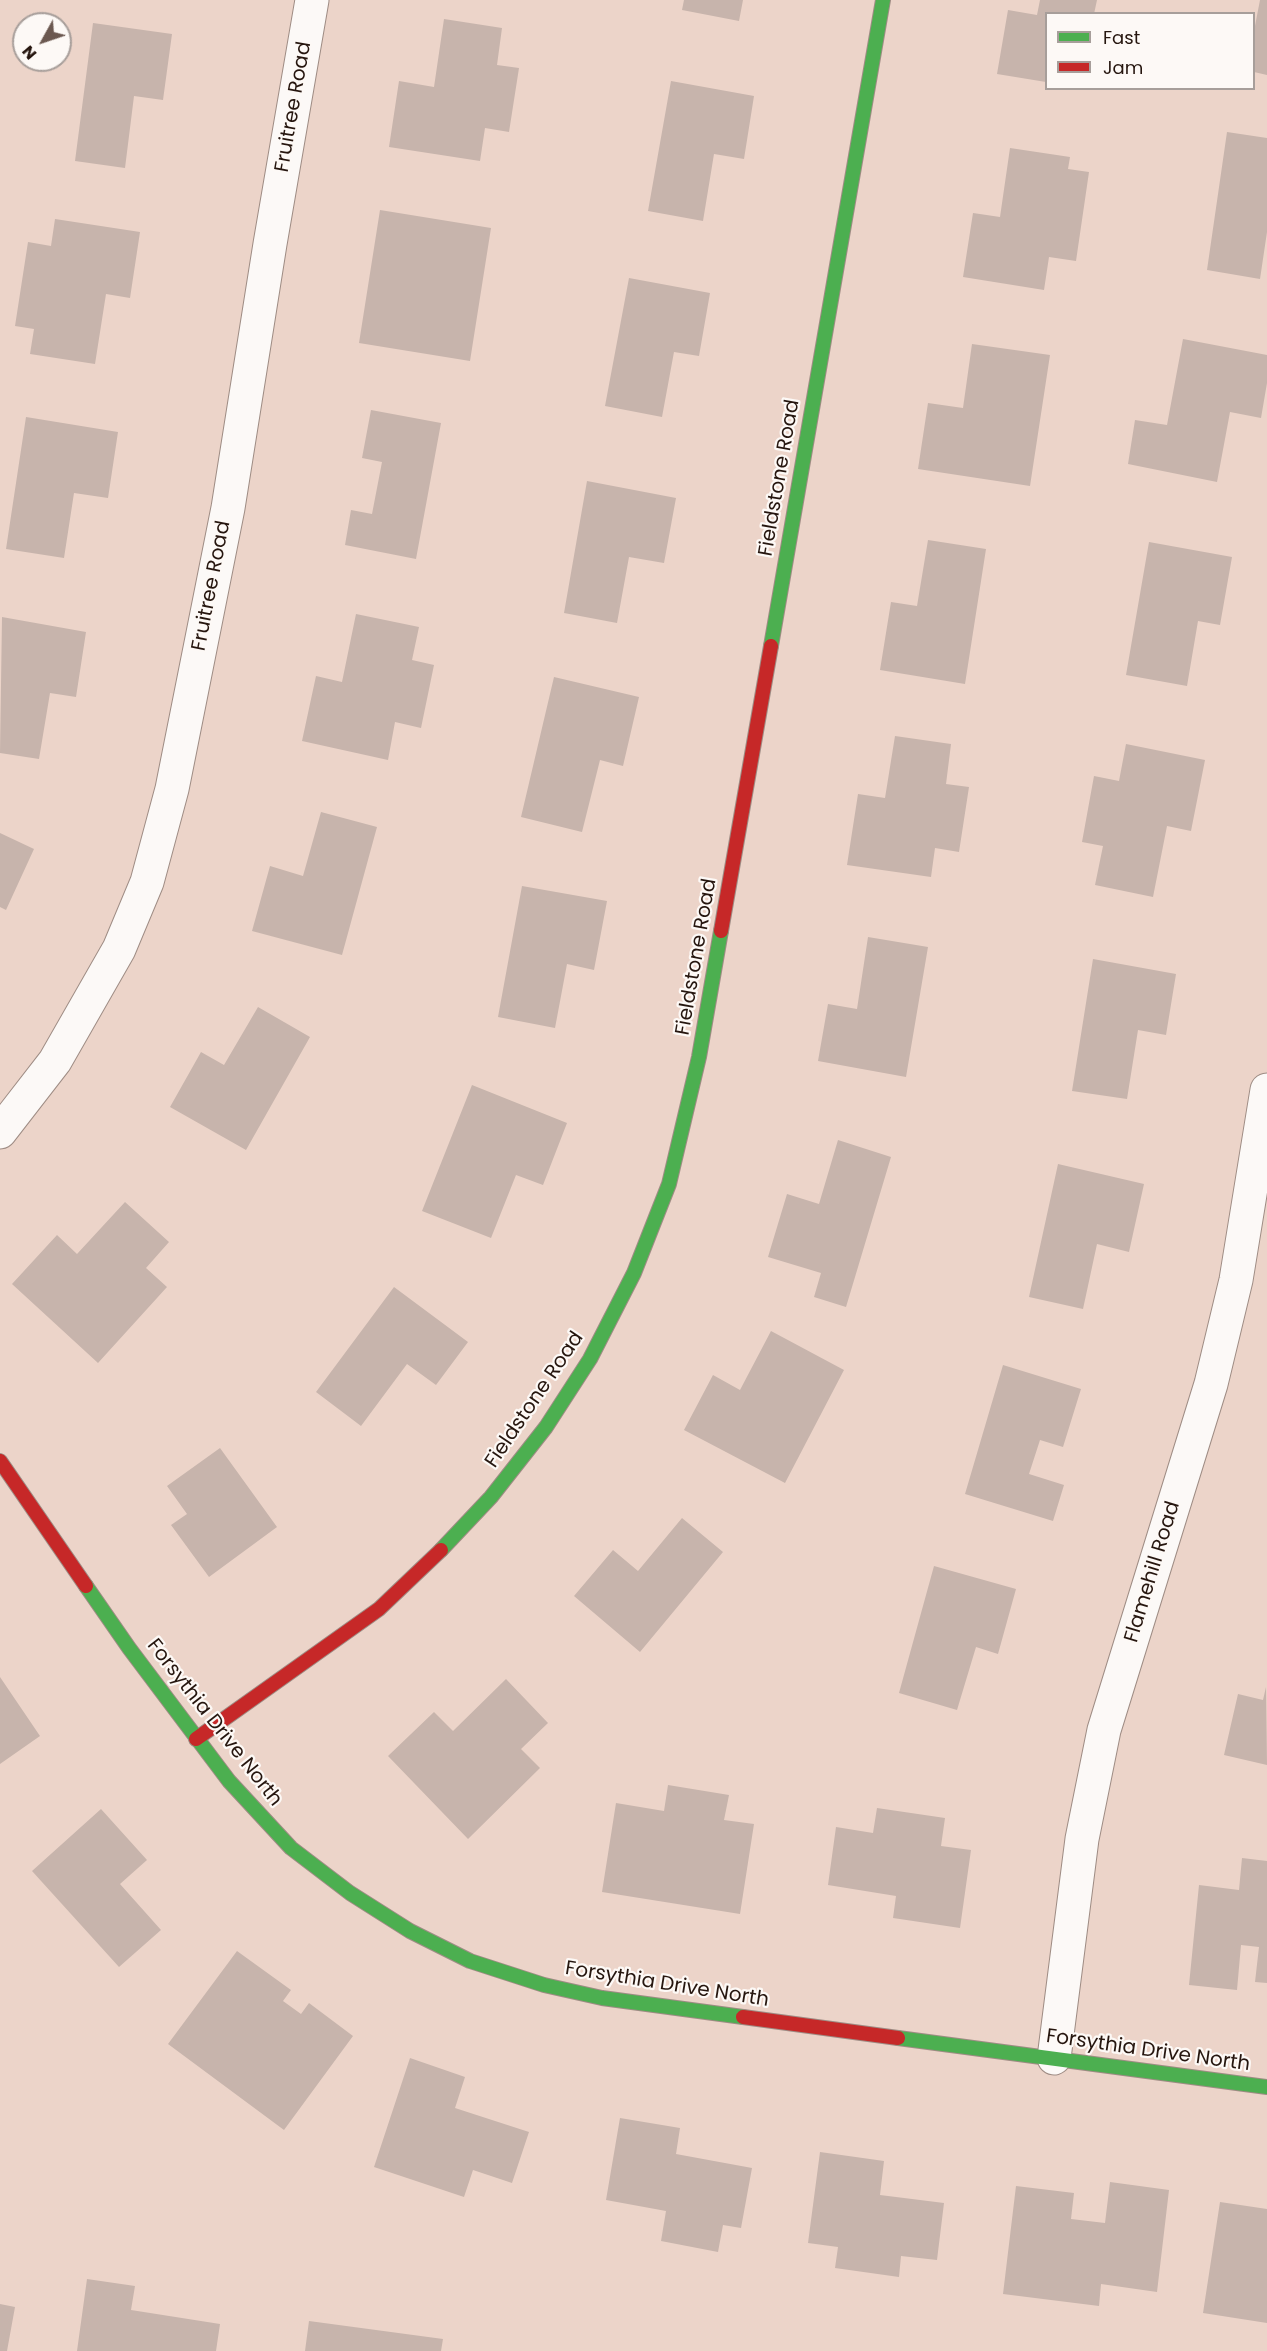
<!DOCTYPE html>
<style>
body{margin:0}
#map{position:relative;width:1267px;height:2351px;overflow:hidden;background:#ecd4c9;font-family:Poppins,sans-serif}
canvas{display:block}
.legend{position:absolute;left:1045px;top:12px;width:210px;height:78px;box-sizing:border-box;background:#fdf9f6;border:2px solid #a79e9a;margin:0;padding:8px 10px;list-style:none;font-size:18px;color:#26160f}
.legend li{display:flex;align-items:center;gap:12px;height:30px}
.legend b{width:30px;border:2px solid #a79e9a}
.north{position:absolute;left:12px;top:12px;width:60px;height:60px;box-sizing:border-box;background:#fdf9f6;border:2px solid #a79e9a;border-radius:50%;rotate:230deg;font-size:16px;font-weight:700;line-height:24px;text-align:center;color:#26160f}
.north::after{content:'';display:block;margin:auto;width:21px;height:27px;background:#6b5850;clip-path:polygon(50% 0,100% 100%,50% 72%,0 100%)}
</style>
<div id="map">
<canvas width="1267" height="2351"></canvas>
<ul class="legend">
<li><b style="height:8px;background:#4caf50"></b>Fast</li>
<li><b style="height:8px;background:#c62828"></b>Jam</li>
</ul>
<div class="north">N</div>
</div>
<script>
const context = document.querySelector('canvas').getContext('2d');
context.lineJoin = 'round';
function fill(path, color) { context.fillStyle = color; context.fill(path, 'evenodd'); }
const shape = rows => new Path2D(rows.map(r => 'M' + r).join(''));
function stroke(path, color, width, dash) { context.strokeStyle = color; context.lineWidth = width; context.lineCap = dash ? 'butt' : 'round'; context.setLineDash(dash || []); context.stroke(path); }
function drawText(font, color, halo, rows, align = 'center') {
  context.font = font + ' Poppins,sans-serif'; context.lineWidth = 4.5; context.setLineDash([]); context.textBaseline = 'middle'; context.strokeStyle = halo; context.fillStyle = color; for (const [text, x, y, turn = 0] of rows) {
    context.save(); context.translate(x, y); context.rotate((+turn || 0) * Math.PI / 180); context.textAlign = isNaN(turn) ? turn : align; if (halo) context.strokeText(text, 0, 0); context.fillText(text, 0, 0); context.restore();
  }
}
fill(shape([
 [684,0,743,0,739,21,682,10],
 [1040,0,1097,0,1094,14,1046,14,1046,82,997,74,1008,10,1037,15],
 [1260,0,1267,0,1267,75,1254,72,1254,31],
 [444,19,502,28,497,65,519,68,509,132,485,128,480,161,389,147,399,81,434,87],
 [93,23,172,34,163,100,134,96,125,168,75,161],
 [671,81,754,96,744,159,714,154,703,221,648,211],
 [1227,132,1267,138,1267,232,1260,279,1207,270],
 [1010,148,1070,157,1068,169,1089,172,1076,261,1049,257,1044,290,963,277,973,213,1000,217],
 [380,210,491,228,470,361,359,343],
 [55,219,140,232,130,298,106,294,95,364,30,354,34,329,15,326,28,242,51,246],
 [629,278,710,293,699,356,674,352,662,417,605,406],
 [1183,339,1267,355,1267,383,1261,418,1230,412,1217,482,1128,464,1135,420,1167,425],
 [972,344,1050,355,1030,486,918,469,928,403,963,408],
 [371,410,441,423,416,559,345,545,351,510,372,514,382,462,362,458],
 [26,417,118,432,108,498,74,493,64,558,6,549],
 [587,481,676,498,664,563,629,557,617,623,564,613],
 [928,540,986,549,965,684,880,670,891,602,917,606],
 [1149,542,1232,557,1220,625,1198,621,1187,686,1126,675],
 [356,614,419,627,412,660,434,665,421,728,395,722,388,760,302,741,316,676,342,682],
 [2,617,86,632,76,697,50,693,39,759,0,753],
 [554,677,639,697,623,766,600,760,582,832,521,817],
 [895,736,951,744,946,784,969,787,959,852,935,848,931,877,847,865,858,794,885,798],
 [1126,744,1205,760,1191,831,1167,826,1153,897,1095,885,1103,846,1082,842,1094,776,1119,781],
 [321,812,377,827,342,955,252,931,270,866,303,876],
 [0,833,34,849,6,910,0,907],
 [522,886,607,901,594,970,567,964,555,1028,498,1017],
 [868,937,928,947,906,1077,818,1061,828,1004,857,1009],
 [1093,959,1176,974,1166,1035,1138,1030,1127,1099,1072,1091],
 [258,1007,310,1037,246,1150,170,1107,201,1052,224,1065],
 [472,1085,567,1123,543,1185,516,1175,491,1238,422,1211],
 [838,1140,891,1157,846,1307,814,1297,821,1273,768,1257,787,1194,819,1204],
 [1058,1164,1144,1184,1129,1252,1097,1244,1083,1309,1029,1297],
 [125,1202,169,1242,146,1268,167,1287,98,1363,12,1284,57,1235,77,1254],
 [394,1287,468,1342,436,1385,407,1364,361,1426,316,1392],
 [771,1331,844,1370,785,1483,684,1430,713,1375,740,1390],
 [1003,1365,1081,1389,1063,1447,1040,1440,1029,1474,1064,1485,1053,1521,965,1494],
 [220,1448,277,1527,209,1577,171,1525,187,1514,167,1486],
 [682,1518,723,1552,640,1652,574,1596,613,1550,638,1571],
 [934,1566,1016,1589,998,1654,976,1647,957,1710,899,1693],
 [0,1677,40,1736,0,1764],
 [506,1679,548,1723,521,1749,540,1768,468,1839,388,1756,434,1712,453,1731],
 [1266,1687,1267,1765,1224,1755,1238,1694,1263,1700],
 [668,1785,729,1795,724,1820,754,1824,740,1914,602,1892,616,1803,664,1811],
 [877,1808,945,1818,941,1846,971,1850,960,1928,893,1918,896,1896,828,1885,836,1827,873,1833],
 [101,1809,147,1860,120,1884,161,1930,119,1967,32,1871],
 [1242,1858,1267,1861,1267,1983,1255,1982,1259,1947,1241,1945,1237,1990,1189,1985,1199,1885,1239,1890],
 [237,1951,291,1990,283,2001,301,2014,309,2003,353,2036,284,2130,168,2044],
 [410,2058,465,2077,455,2108,529,2132,512,2183,473,2170,464,2197,374,2167],
 [620,2118,680,2128,676,2154,752,2168,741,2228,723,2225,718,2252,661,2241,666,2211,606,2200],
 [820,2152,884,2161,880,2195,944,2203,937,2260,901,2256,899,2277,835,2268,838,2247,808,2243],
 [1110,2182,1169,2190,1157,2292,1101,2284,1099,2306,1003,2294,1016,2186,1074,2193,1071,2219,1105,2223],
 [1220,2202,1267,2209,1267,2323,1203,2313],
 [87,2279,135,2286,131,2310,220,2324,216,2351,77,2351],
 [0,2304,15,2307,7,2351,0,2351],
 [309,2321,443,2339,441,2351,305,2351]
]), '#c7b4ac');
const street = shape([
 [0,1132,55,1061,119,949,147,882,172,789,228,508,270,244,312,0],
 [1054,2058,1082,1839,1104,1730,1211,1384,1236,1280,1267,1090]
]);
const fast = shape([
 [771,646,883,0],
 [441,1550,491,1497,546,1427,590,1359,634,1273,669,1184,699,1057,721,931],
 [86,1586,129,1648,229,1781,291,1848,350,1893,410,1931,470,1961,544,1985,602,1998,743,2017],
 [898,2038,1267,2087]
]);
const jam = shape([
 [721,931,771,646],
 [0,1461,86,1586],
 [196,1739,379,1609,441,1550],
 [743,2017,898,2038]
]);
stroke(street, '#9e8c84', 35);
stroke(fast, '#9e8c84', 16);
stroke(jam, '#9e8c84', 16);
stroke(street, '#fcf9f7', 33);
stroke(fast, '#4caf50', 14);
stroke(jam, '#c62828', 14);
drawText('20px', '#26160f', '#fdf9f6', [
 ["Fruitree Road",294,107,-80],
 ["Fieldstone Road",780,478,-80],
 ["Fruitree Road",212,586,-79],
 ["Fieldstone Road",697,957,-80],
 ["Fieldstone Road",535,1400,-56],
 ["Flamehill Road",1153,1572,-73],
 ["Forsythia Drive North",214,1723,52],
 ["Forsythia Drive North",667,1985,9],
 ["Forsythia Drive North",1148,2051,8]
]);
</script>
